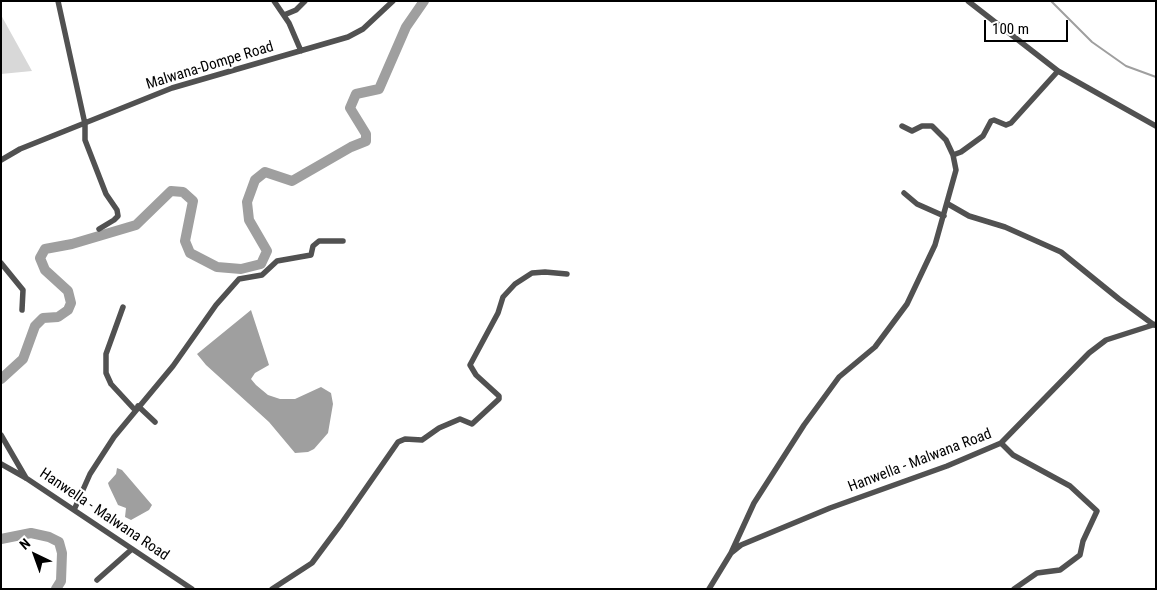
<!DOCTYPE html>
<style>
body{margin:0}
#map{position:relative;width:1157px;height:590px;overflow:hidden;background:#fff;font-family:"Roboto Condensed",sans-serif}
canvas{display:block}
.frame{position:absolute;inset:0;border:2px solid #000;pointer-events:none}
.north{position:absolute;left:10px;top:530px;width:50px;height:50px;-webkit-text-stroke:4px #fff;paint-order:stroke;rotate:318deg;font-size:14px;font-weight:700;line-height:20px;text-align:center;color:#000}
.north::after{content:'';display:block;margin:auto;width:18px;height:22px;background:#000;clip-path:polygon(50% 0,100% 100%,50% 72%,0 100%)}
.scale{position:absolute;left:984px;top:20px;width:84px;height:22px;box-sizing:border-box;border:2px solid #000;border-top:0;padding-left:6px;font-size:15px;line-height:18px;white-space:nowrap;color:#000;-webkit-text-stroke:4px #fff;paint-order:stroke}
</style>
<div id="map">
<canvas width="1157" height="590"></canvas>
<div class="frame"></div>
<div class="north">N</div>
<div class="scale">100 m</div>
</div>
<script>
const context = document.querySelector('canvas').getContext('2d');
context.lineJoin = 'round';
function fill(path, color) { context.fillStyle = color; context.fill(path, 'evenodd'); }
const shape = rows => new Path2D(rows.map(r => 'M' + r).join(''));
function stroke(path, color, width, dash) { context.strokeStyle = color; context.lineWidth = width; context.lineCap = dash ? 'butt' : 'round'; context.setLineDash(dash || []); context.stroke(path); }
function drawText(font, color, halo, rows, align = 'center') {
  context.font = font + ' "Roboto Condensed",sans-serif'; context.lineWidth = 4; context.setLineDash([]); context.textBaseline = 'middle'; context.strokeStyle = halo; context.fillStyle = color; for (const [text, x, y, turn = 0] of rows) {
    context.save(); context.translate(x, y); context.rotate((+turn || 0) * Math.PI / 180); context.textAlign = isNaN(turn) ? turn : align; if (halo) context.strokeText(text, 0, 0); context.fillText(text, 0, 0); context.restore();
  }
}
fill(shape([
 [1,15,32,71,1,74]
]), '#d8d8d8');
fill(shape([
 [251,310,269,365,255,373,251,379,256,385,268,395,280,399,295,399,321,387,331,393,333,404,328,433,314,449,308,452,295,453,269,422,206,365,197,354],
 [117,468,122,470,152,505,149,510,131,520,125,517,126,508,118,505,109,486,108,483,116,474]
]), '#9f9f9f');
stroke(shape([
 [1051,1,1092,42,1126,66,1156,77]
]), '#9f9f9f', 2);
stroke(shape([
 [1,379,23,359,35,326,43,318,58,317,68,310,71,303,68,291,45,270,40,258,45,249,72,244,136,225,171,191,183,192,193,201,185,241,190,253,217,267,241,269,261,264,267,251,249,220,247,202,255,180,265,172,292,181,351,147,366,141,366,134,350,108,356,94,379,89,406,27,424,1],
 [1,539,31,533,49,537,59,542,62,553,61,581,56,589]
]), '#9f9f9f', 10);
stroke(shape([
 [58,1,85,124,85,140,106,194,117,210,118,216,114,220,99,229],
 [274,1,289,23,301,51],
 [968,1,1058,71,1156,126],
 [284,15,296,10,305,1],
 [953,155,961,152,983,136,991,121,994,120,1006,125,1011,123,1058,71],
 [1,160,20,149,172,88,348,37,363,29,393,1],
 [904,193,917,204,944,216],
 [948,204,969,216,1005,227,1061,252,1119,299,1154,325],
 [1,263,23,290,22,310],
 [123,307,106,354,106,373,111,384,135,410],
 [138,406,155,422],
 [1,435,26,478],
 [1001,443,1013,455,1070,486,1097,511,1083,541,1080,555,1060,570,1037,573,1014,589],
 [1,464,26,478,192,589],
 [74,510,90,474,114,437,173,366,216,305,239,279,262,275,277,261,311,255,313,246,319,241,343,241],
 [731,553,754,503,804,425,839,377,875,347,907,304,935,245,956,170,953,155,946,140,932,126,922,126,912,131,902,126],
 [97,580,132,549],
 [272,589,312,563,341,524,398,442,405,439,422,440,439,428,460,419,472,424,499,399,499,396,476,375,470,365,498,313,503,297,515,284,532,273,545,272,567,274],
 [709,589,731,553,741,545,830,508,947,466,1001,443,1089,353,1106,340,1156,324]
]), '#515151', 5.5);
drawText('15px', '#000', '#fff', [
 ["Malwana-Dompe Road",210,66,-17],
 ["Hanwella - Malwana Road",920,461,-21],
 ["Hanwella - Malwana Road",104,515,34]
]);
</script>
